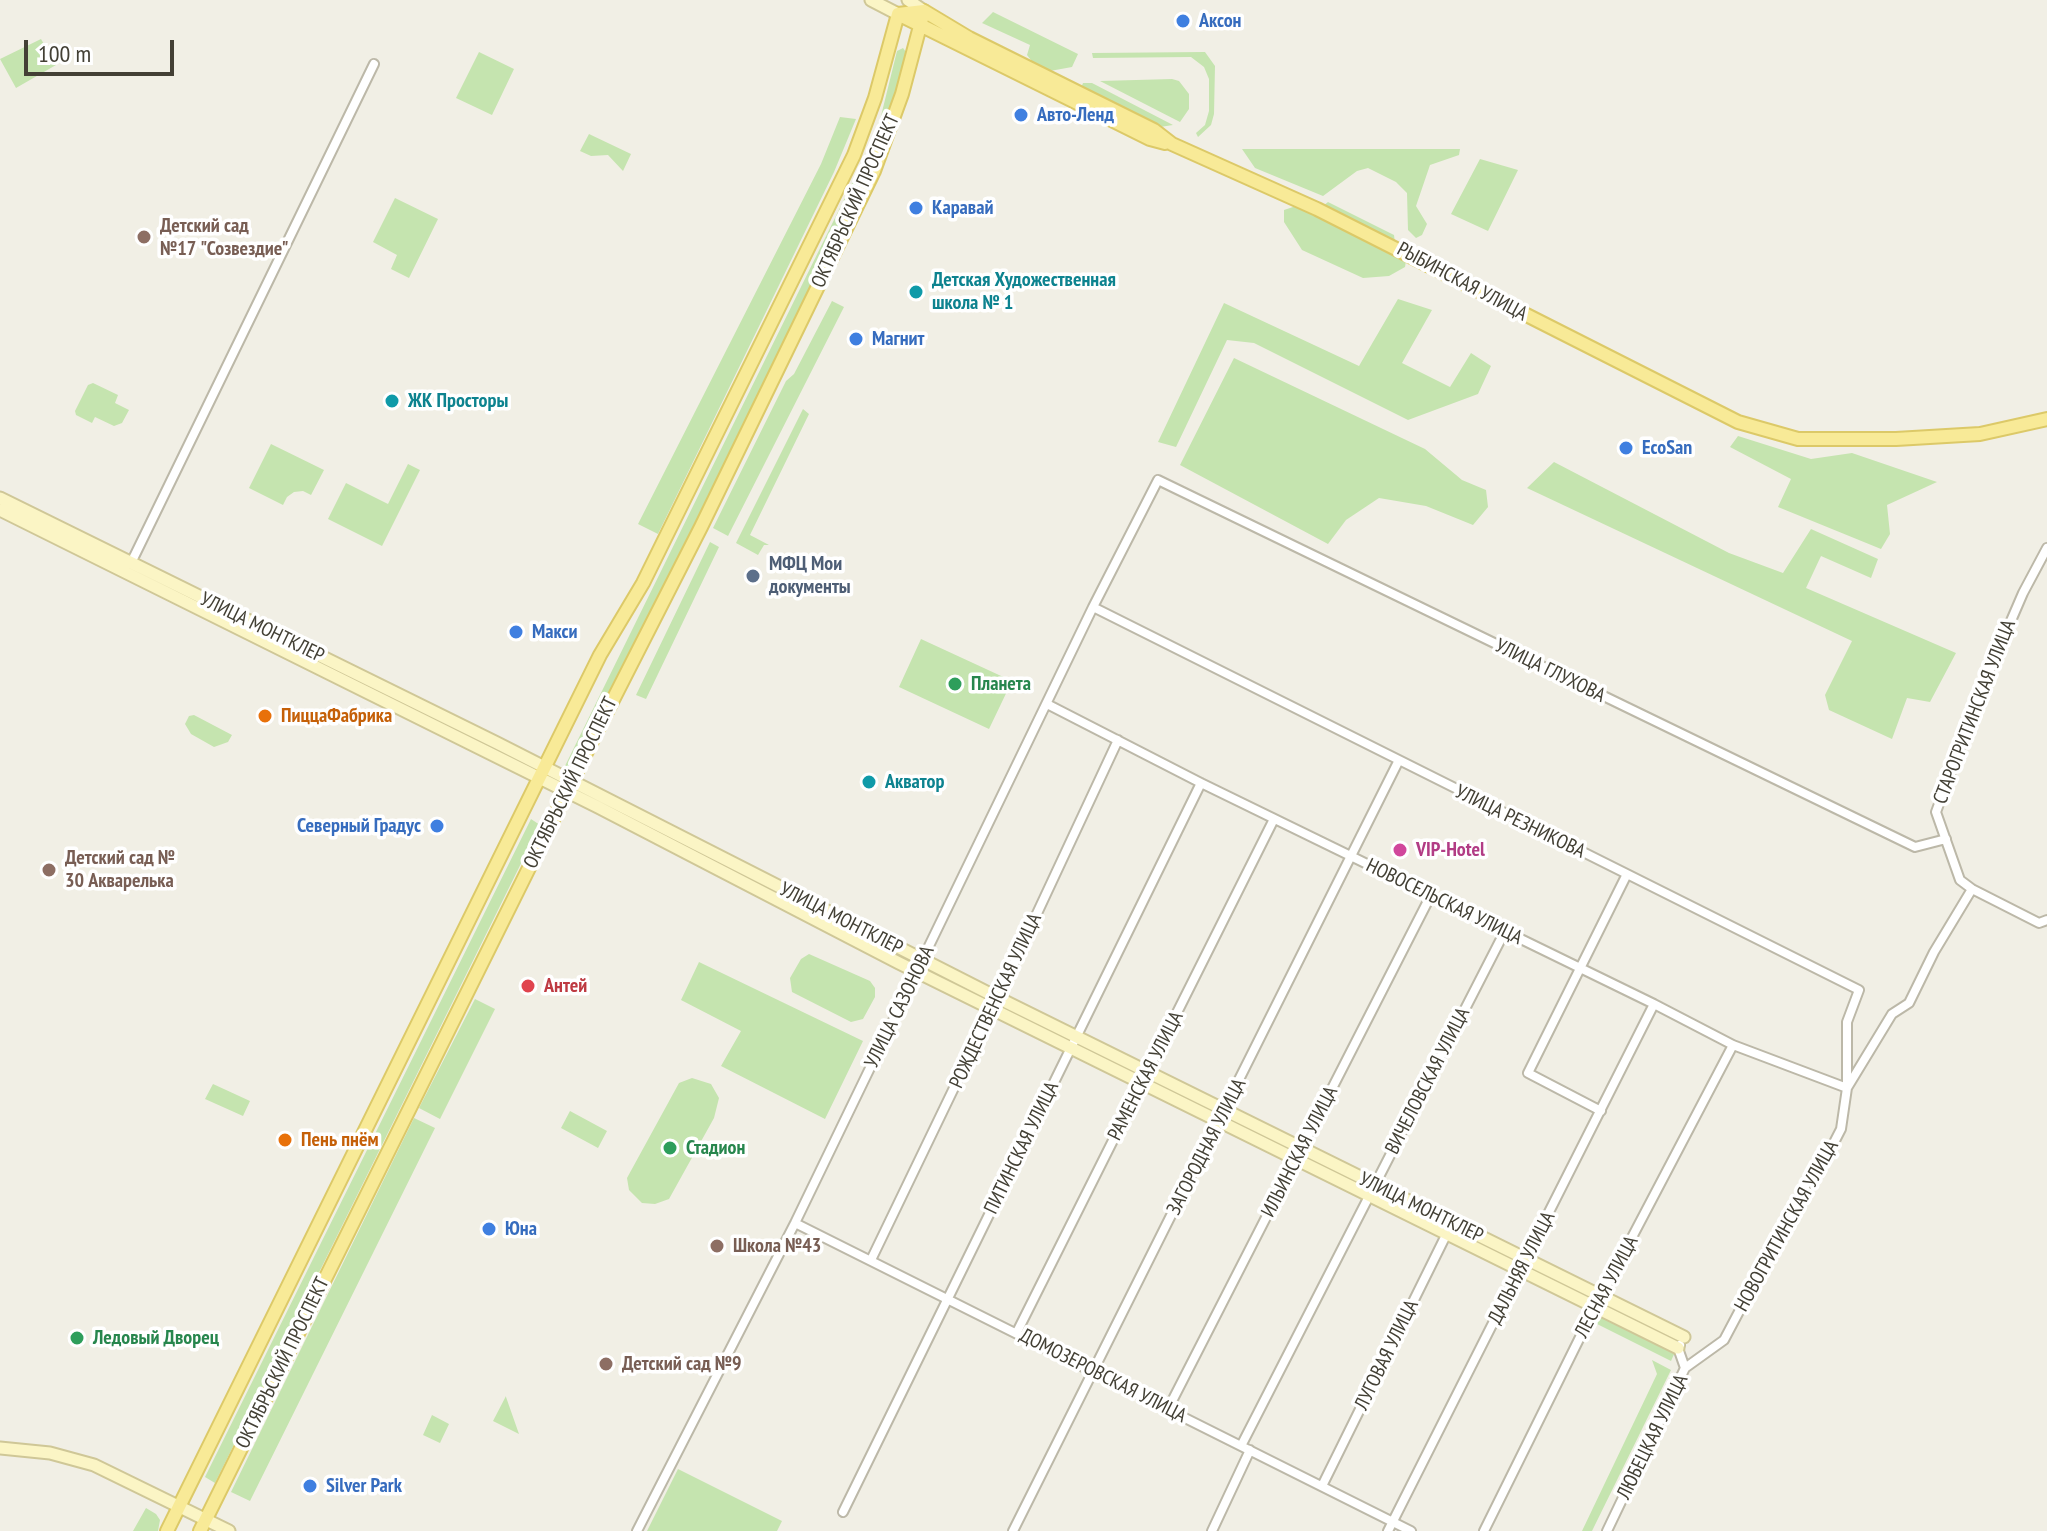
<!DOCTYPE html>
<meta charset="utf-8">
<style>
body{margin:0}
#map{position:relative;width:2047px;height:1531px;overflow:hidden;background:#f1efe5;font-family:"PT Sans Narrow",sans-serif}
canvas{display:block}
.scale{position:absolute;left:24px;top:40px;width:150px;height:36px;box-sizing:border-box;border:4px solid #434035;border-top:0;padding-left:10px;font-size:24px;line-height:28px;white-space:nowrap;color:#434035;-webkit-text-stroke:6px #fff;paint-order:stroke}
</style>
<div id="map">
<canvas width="2047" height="1531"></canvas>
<div class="scale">100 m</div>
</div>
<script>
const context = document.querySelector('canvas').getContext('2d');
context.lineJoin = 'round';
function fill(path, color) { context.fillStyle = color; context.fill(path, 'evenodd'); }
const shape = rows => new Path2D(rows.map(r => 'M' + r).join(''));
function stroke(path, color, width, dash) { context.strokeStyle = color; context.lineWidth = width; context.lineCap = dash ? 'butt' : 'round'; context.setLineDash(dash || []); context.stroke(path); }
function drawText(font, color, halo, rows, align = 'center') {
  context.font = font + ' "PT Sans Narrow",sans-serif'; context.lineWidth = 7; context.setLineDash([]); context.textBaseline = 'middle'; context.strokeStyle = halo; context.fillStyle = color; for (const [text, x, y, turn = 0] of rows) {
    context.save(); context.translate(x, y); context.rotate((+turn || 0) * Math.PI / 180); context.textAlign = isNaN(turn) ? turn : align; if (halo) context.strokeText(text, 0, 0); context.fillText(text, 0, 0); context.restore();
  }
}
fill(shape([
 [993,12,1078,54,1072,67,1050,71,1034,64,1027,55,1030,45,982,23],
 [41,39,56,65,16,88,0,59],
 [903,48,906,52,891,114,871,167,573,770,565,766,863,161,881,116,897,51],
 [479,52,514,69,492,115,456,98],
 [1205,52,1215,66,1214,114,1211,125,1198,137,1196,133,1205,125,1209,111,1209,79,1204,67,1191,57,1093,58,1092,53],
 [1172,79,1179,81,1189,94,1189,109,1180,122,1100,81],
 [1083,83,1092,83,1173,125,1160,127,1081,88],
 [840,117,856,119,834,172,658,534,638,524,821,164],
 [589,134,631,154,623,171,608,155,591,156,580,151],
 [1242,149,1460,149,1459,155,1430,165,1416,206,1427,224,1422,235,1416,238,1408,230,1407,193,1396,182,1368,168,1357,171,1323,196,1255,168],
 [1480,159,1518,170,1488,231,1451,214],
 [395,198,438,219,409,278,391,269,397,255,373,242],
 [1328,202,1394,235,1395,243,1323,206],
 [1296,206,1313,212,1402,255,1406,261,1405,267,1389,276,1363,278,1302,250,1284,222,1284,210],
 [1398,299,1432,310,1402,363,1450,387,1471,353,1491,366,1478,394,1408,420,1254,343,1227,340,1176,447,1158,442,1224,303,1359,366],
 [832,301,844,307,728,536,713,528,786,381,794,374],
 [1234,358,1425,449,1462,480,1486,490,1488,507,1473,525,1426,506,1379,498,1346,520,1328,544,1180,465],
 [93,383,118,395,115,403,129,410,122,423,114,426,95,417,92,423,76,415,75,411,88,385],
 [803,409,809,414,750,535,769,545,764,545,758,555,736,543],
 [1738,436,1811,459,1852,453,1937,482,1887,505,1890,534,1881,549,1778,507,1791,479,1730,447],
 [271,444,324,470,311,495,303,491,294,492,287,497,283,505,249,488],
 [1554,462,1729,553,1783,573,1811,529,1878,559,1871,578,1821,556,1806,588,1956,653,1930,702,1907,698,1892,739,1829,710,1825,695,1852,641,1527,488],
 [408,464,420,470,382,546,328,519,346,483,388,504],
 [710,542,719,547,646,699,636,695],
 [921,639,1012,681,989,729,899,687],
 [194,715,232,735,228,742,214,747,191,734,185,724,189,716],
 [531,819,540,825,215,1483,205,1477],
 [809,954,870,981,875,988,875,997,863,1019,851,1022,792,992,790,978,801,959],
 [699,962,863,1041,825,1119,721,1066,741,1031,681,1000],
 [475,999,495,1009,440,1119,419,1108],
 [692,1078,711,1084,719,1098,714,1118,669,1199,655,1204,642,1203,629,1190,627,1178,679,1083],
 [213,1084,250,1101,243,1116,205,1099],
 [570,1111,607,1131,598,1148,561,1128],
 [414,1118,435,1128,250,1501,231,1492],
 [1600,1316,1675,1352,1671,1361,1593,1322],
 [1652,1360,1671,1370,1592,1531,1582,1531,1657,1374],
 [506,1396,506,1397,519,1434,493,1421],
 [432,1415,449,1424,440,1443,423,1435],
 [678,1469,782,1521,777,1531,647,1531],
 [146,1508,156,1514,160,1520,158,1531,133,1531]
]), '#c5e4af');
const street = shape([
 [2047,548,2023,593,1982,688,1936,812,1960,880,1972,889,2039,923,2047,920],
 [131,563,374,64],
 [1047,704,1201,783,1654,1004,1733,1045,1847,1088,1847,1022,1859,990,1093,607],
 [1601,1111,1528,1073,1627,874],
 [795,1223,1411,1531],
 [871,1260,1005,982,1118,740],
 [1017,1332,1274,819],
 [1680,1345,1678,1348,1685,1368],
 [1168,1409,1431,895],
 [1241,1446,1505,931],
 [1322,1486,1452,1223],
 [843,1512,1201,783],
 [637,1531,795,1223,1093,607,1158,480,1915,847,1946,839],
 [1013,1531,1398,762],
 [1212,1531,1250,1450],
 [1388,1531,1654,1004],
 [1484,1531,1587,1323,1733,1045],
 [1607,1531,1685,1368,1724,1340,1818,1162,1825,1160,1841,1129,1847,1088,1892,1014,1909,1003,1934,952,1972,889]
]);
const secondary = shape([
 [871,0,898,14],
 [908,0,924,11],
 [0,498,497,743,998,998,1684,1337],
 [0,510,598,807,899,963,1678,1348],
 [0,1448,50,1453,94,1465,229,1531]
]);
const primary = shape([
 [924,11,969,38,1154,130,1172,144,1317,209,1738,422,1798,439,1896,439,1980,434,2047,419],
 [898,14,1150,139,1165,143],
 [167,1531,600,655,643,583,854,155,875,98,898,14,924,11],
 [200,1531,589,747,701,527,874,171,902,94,924,11]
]);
stroke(street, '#bcb8a8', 12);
stroke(secondary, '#cfc797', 15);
stroke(primary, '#dcc968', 16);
stroke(street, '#fff', 8);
stroke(secondary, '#fbf5c5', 11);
stroke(primary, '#f8ea97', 12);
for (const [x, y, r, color] of [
 [1183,21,8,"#3f7fe0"],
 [1021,115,8,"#3f7fe0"],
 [916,208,8,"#3f7fe0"],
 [144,237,8,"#8d6e63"],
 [916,292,8,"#0f9aa8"],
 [856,339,8,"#3f7fe0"],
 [392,401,8,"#0f9aa8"],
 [1626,448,8,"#3f7fe0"],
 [753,576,8,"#5c6f8a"],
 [516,632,8,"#3f7fe0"],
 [955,684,8,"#2e9e5b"],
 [265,716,8,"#e8710a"],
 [869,782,8,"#0f9aa8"],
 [437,826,8,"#3f7fe0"],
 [1400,850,8,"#d1479c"],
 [49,870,8,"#8d6e63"],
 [528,986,8,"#e0444e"],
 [285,1140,8,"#e8710a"],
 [670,1148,8,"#2e9e5b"],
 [489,1229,8,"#3f7fe0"],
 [717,1246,8,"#8d6e63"],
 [77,1338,8,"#2e9e5b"],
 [606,1364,8,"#8d6e63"],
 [310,1486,8,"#3f7fe0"]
]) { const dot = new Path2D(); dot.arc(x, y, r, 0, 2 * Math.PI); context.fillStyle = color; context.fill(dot); stroke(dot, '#fff', 3); }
drawText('bold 20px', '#366cbe', '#fff', [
 ["Аксон",1199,21],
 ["Авто-Ленд",1037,115],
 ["Каравай",932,208],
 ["Магнит",872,339],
 ["EcoSan",1642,448],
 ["Макси",532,632],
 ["Северный Градус",421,826,"right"],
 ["Юна",505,1229],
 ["Silver Park",326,1486]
], 'left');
drawText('20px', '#434035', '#fff', [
 ["ОКТЯБРЬСКИЙ ПРОСПЕКТ",856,201,-66],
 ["РЫБИНСКАЯ УЛИЦА",1462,282,28],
 ["УЛИЦА МОНТКЛЕР",262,628,26],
 ["УЛИЦА ГЛУХОВА",1550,671,26],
 ["СТАРОГРИТИНСКАЯ УЛИЦА",1975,712,-69],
 ["ОКТЯБРЬСКИЙ ПРОСПЕКТ",571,783,-64],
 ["УЛИЦА РЕЗНИКОВА",1520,822,26],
 ["НОВОСЕЛЬСКАЯ УЛИЦА",1444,902,26],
 ["УЛИЦА МОНТКЛЕР",841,919,27],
 ["РОЖДЕСТВЕНСКАЯ УЛИЦА",996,1001,-65],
 ["УЛИЦА САЗОНОВА",900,1007,-64],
 ["РАМЕНСКАЯ УЛИЦА",1146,1076,-63],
 ["ВИЧЕЛОВСКАЯ УЛИЦА",1428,1081,-63],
 ["ЗАГОРОДНАЯ УЛИЦА",1207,1147,-63],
 ["ПИТИНСКАЯ УЛИЦА",1022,1148,-64],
 ["ИЛЬИНСКАЯ УЛИЦА",1300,1152,-63],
 ["УЛИЦА МОНТКЛЕР",1421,1208,26],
 ["НОВОГРИТИНСКАЯ УЛИЦА",1787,1226,-61],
 ["ДАЛЬНЯЯ УЛИЦА",1522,1268,-63],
 ["ЛЕСНАЯ УЛИЦА",1607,1287,-62],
 ["ЛУГОВАЯ УЛИЦА",1387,1355,-64],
 ["ОКТЯБРЬСКИЙ ПРОСПЕКТ",283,1363,-64],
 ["ДОМОЗЕРОВСКАЯ УЛИЦА",1103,1376,27],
 ["ЛЮБЕЦКАЯ УЛИЦА",1653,1437,-64]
]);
drawText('bold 20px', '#785e54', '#fff', [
 ["Детский сад",160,226],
 ["№17 \"Созвездие\"",160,249],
 ["Детский сад №",65,858],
 ["30 Акварелька",65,881],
 ["Школа №43",733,1246],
 ["Детский сад №9",622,1364]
], 'left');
drawText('bold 20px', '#0d838f', '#fff', [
 ["Детская Художественная",932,280],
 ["школа № 1",932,303],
 ["ЖК Просторы",408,401],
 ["Акватор",885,782]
], 'left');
drawText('bold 20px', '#4e5e75', '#fff', [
 ["МФЦ Мои",769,564],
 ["документы",769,587]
], 'left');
drawText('bold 20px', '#27864d', '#fff', [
 ["Планета",971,684],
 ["Стадион",686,1148],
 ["Ледовый Дворец",93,1338]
], 'left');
drawText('bold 20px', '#c56008', '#fff', [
 ["ПиццаФабрика",281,716],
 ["Пень пнём",301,1140]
], 'left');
drawText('bold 20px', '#b23c85', '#fff', [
 ["VIP-Hotel",1416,850]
], 'left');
drawText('bold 20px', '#be3a42', '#fff', [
 ["Антей",544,986]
], 'left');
</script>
